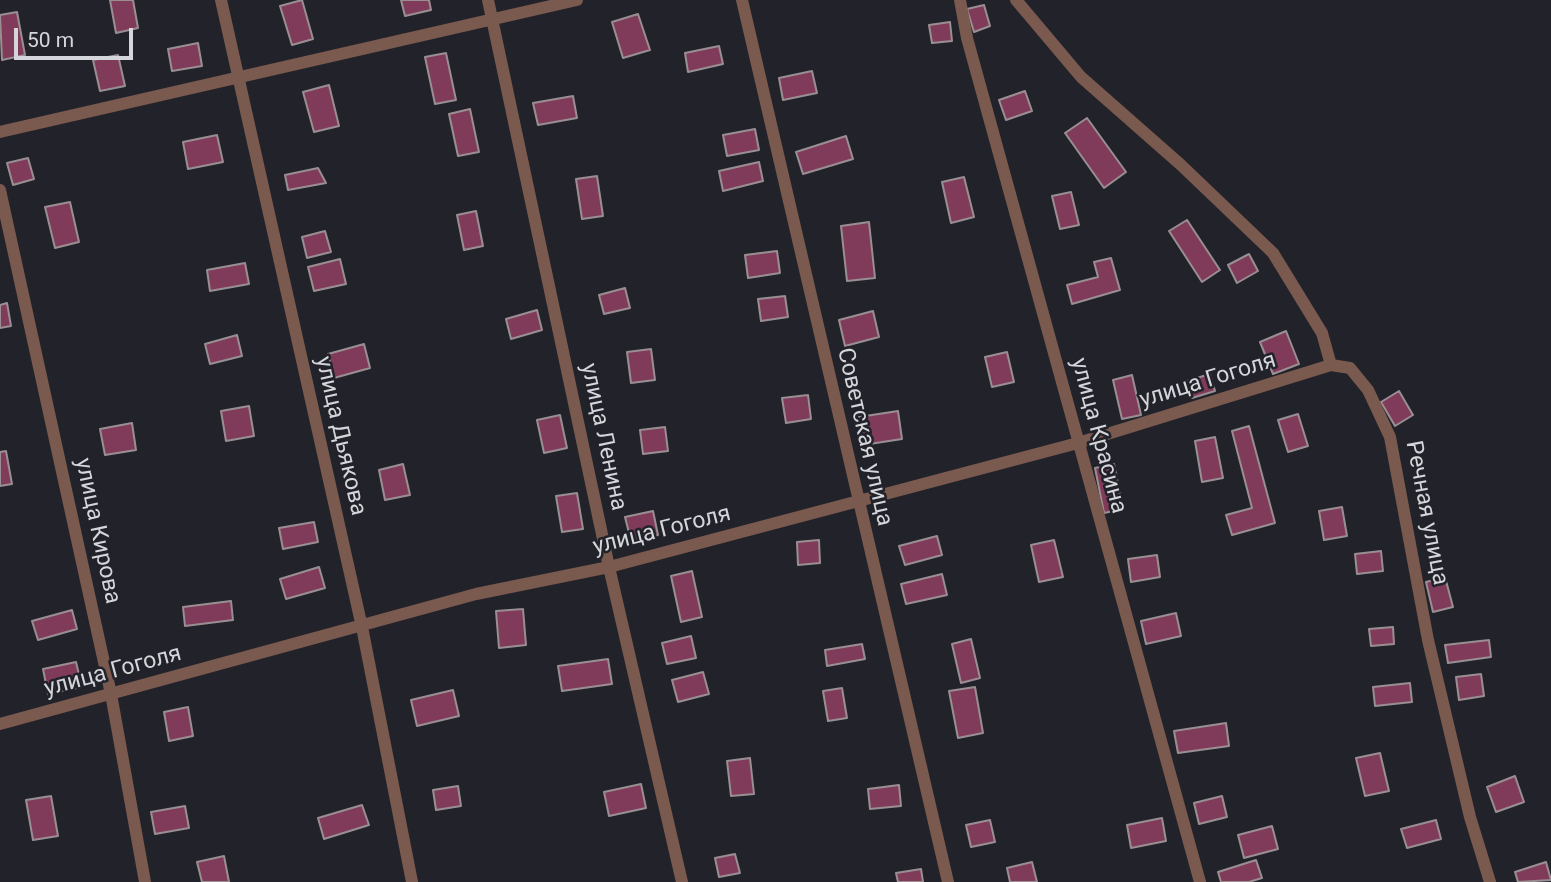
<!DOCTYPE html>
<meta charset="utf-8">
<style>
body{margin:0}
#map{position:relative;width:1551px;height:882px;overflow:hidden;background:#22232a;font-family:Roboto,sans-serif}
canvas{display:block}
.scale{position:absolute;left:14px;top:28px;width:119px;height:32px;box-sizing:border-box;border:4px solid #d5d6db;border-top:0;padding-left:9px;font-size:21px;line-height:24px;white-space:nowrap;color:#d5d6db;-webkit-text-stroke:5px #22232a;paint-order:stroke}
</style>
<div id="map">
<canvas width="1551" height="882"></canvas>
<div class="scale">50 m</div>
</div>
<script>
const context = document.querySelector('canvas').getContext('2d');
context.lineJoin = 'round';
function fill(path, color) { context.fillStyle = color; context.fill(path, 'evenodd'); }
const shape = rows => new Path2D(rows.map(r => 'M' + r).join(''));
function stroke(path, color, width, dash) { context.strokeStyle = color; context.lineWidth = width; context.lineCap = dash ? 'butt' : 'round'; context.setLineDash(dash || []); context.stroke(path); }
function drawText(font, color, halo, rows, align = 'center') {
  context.font = font + ' Roboto,sans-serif'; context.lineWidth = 5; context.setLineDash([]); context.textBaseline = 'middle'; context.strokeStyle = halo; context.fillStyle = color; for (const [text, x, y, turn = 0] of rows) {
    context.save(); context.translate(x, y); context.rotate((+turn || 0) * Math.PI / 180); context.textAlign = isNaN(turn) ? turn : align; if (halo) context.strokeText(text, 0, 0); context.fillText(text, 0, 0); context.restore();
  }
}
const building = shape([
 [110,0,133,0,138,28,116,33,110,0],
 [302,0,313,39,292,45,280,6,302,0],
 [401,0,429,0,431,10,405,16,401,0],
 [984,5,990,26,974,32,967,9,984,5],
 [17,12,25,55,2,60,0,15,17,12],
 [638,14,650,50,623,58,612,22,638,14],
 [950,22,952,41,932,43,929,25,950,22],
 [198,43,202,66,172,71,168,49,198,43],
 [719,46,723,64,688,72,685,53,719,46],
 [446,53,456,100,435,104,425,57,446,53],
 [118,55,125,86,100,91,93,60,118,55],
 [812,71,817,93,783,100,779,78,812,71],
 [329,85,339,126,314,132,303,92,329,85],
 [1025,91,1032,111,1006,120,999,100,1025,91],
 [573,96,577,118,538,125,533,103,573,96],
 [470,109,479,152,458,156,449,114,470,109],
 [1087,118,1126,172,1104,188,1065,133,1087,118],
 [755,129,759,150,727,156,723,135,755,129],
 [217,135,223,162,188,169,183,142,217,135],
 [846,136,853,159,803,174,796,152,846,136],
 [28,158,34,179,13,185,7,163,28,158],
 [759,162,763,181,723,191,719,171,759,162],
 [318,168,326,183,288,190,285,175,318,168],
 [597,176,603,216,582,219,576,179,597,176],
 [964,177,974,217,951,223,942,182,964,177],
 [1071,192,1079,225,1060,229,1052,196,1071,192],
 [70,202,79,242,55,248,45,207,70,202],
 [476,211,483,246,464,250,457,215,476,211],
 [1187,220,1220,270,1202,282,1169,231,1187,220],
 [869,222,875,278,847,281,841,226,869,222],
 [325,231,331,252,307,258,302,237,325,231],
 [777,251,780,273,748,278,745,255,777,251],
 [1249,254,1258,271,1237,283,1228,265,1249,254],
 [1111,258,1120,290,1072,304,1067,285,1098,277,1094,262,1111,258],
 [340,259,346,284,314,291,308,267,340,259],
 [245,263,249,284,210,291,207,270,245,263],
 [625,288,630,308,604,314,599,295,625,288],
 [785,296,788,317,761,321,758,299,785,296],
 [7,303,11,326,0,328,0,305,7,303],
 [537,310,542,330,511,339,506,319,537,310],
 [873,311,879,337,845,346,839,320,873,311],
 [1286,331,1299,364,1273,374,1260,342,1286,331],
 [237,335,242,356,210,364,205,344,237,335],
 [364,344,370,368,334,378,328,354,364,344],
 [651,349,655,380,631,383,627,352,651,349],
 [1007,352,1014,382,992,387,985,357,1007,352],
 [1210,374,1215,391,1192,398,1187,381,1210,374],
 [1132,375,1141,415,1122,419,1113,380,1132,375],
 [1399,391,1413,415,1395,426,1381,402,1399,391],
 [808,395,811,419,786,423,782,398,808,395],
 [249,406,254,436,226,441,221,411,249,406],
 [898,411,902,439,863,445,859,417,898,411],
 [1298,414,1308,446,1288,452,1278,420,1298,414],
 [560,415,567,448,544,453,537,420,560,415],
 [132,423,136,450,105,455,100,429,132,423],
 [1249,426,1275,523,1232,535,1226,515,1252,508,1232,431,1249,426],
 [665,427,668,451,643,454,640,430,665,427],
 [1215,437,1223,478,1202,482,1195,441,1215,437],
 [6,451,12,484,0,486,0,452,6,451],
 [403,464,410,495,385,500,379,470,403,464],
 [1114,464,1123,509,1104,513,1095,468,1114,464],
 [577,493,583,529,562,532,556,496,577,493],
 [1342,507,1347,536,1324,540,1319,511,1342,507],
 [653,511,658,535,631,541,625,517,653,511],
 [314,522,318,542,283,549,279,528,314,522],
 [937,536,942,555,905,565,899,546,937,536],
 [819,540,820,563,798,565,797,542,819,540],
 [1054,540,1063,577,1039,582,1031,545,1054,540],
 [1381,551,1383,571,1357,574,1355,554,1381,551],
 [1157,555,1160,577,1131,582,1128,559,1157,555],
 [319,567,325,588,286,599,280,579,319,567],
 [692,571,702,617,681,622,671,576,692,571],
 [942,574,947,595,906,604,901,584,942,574],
 [1445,577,1453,607,1433,612,1426,582,1445,577],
 [231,601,233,620,185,626,183,607,231,601],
 [523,609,526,645,499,648,496,611,523,609],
 [72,610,77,629,38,640,32,621,72,610],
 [1176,613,1181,636,1146,644,1141,621,1176,613],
 [1393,627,1394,644,1371,646,1369,629,1393,627],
 [691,636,696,658,667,664,662,643,691,636],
 [971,639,980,678,961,683,952,644,971,639],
 [1489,640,1491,657,1448,663,1445,645,1489,640],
 [862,644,865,659,827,666,825,650,862,644],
 [608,659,612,684,562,691,558,666,608,659],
 [76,662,82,687,48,694,43,669,76,662],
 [703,672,709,694,678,702,672,680,703,672],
 [1481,674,1484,696,1459,700,1456,677,1481,674],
 [1410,683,1412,702,1375,706,1373,687,1410,683],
 [975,687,983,733,958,738,949,691,975,687],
 [842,688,847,718,828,721,823,691,842,688],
 [453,690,459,716,417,726,411,700,453,690],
 [188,707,193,736,169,741,164,712,188,707],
 [1226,723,1229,746,1178,753,1174,731,1226,723],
 [1380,753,1389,791,1365,796,1356,758,1380,753],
 [750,758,754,794,731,796,727,761,750,758],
 [1515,776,1524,802,1496,812,1487,787,1515,776],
 [641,784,646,808,609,816,604,792,641,784],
 [899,785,901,806,870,809,868,789,899,785],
 [458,786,461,806,436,810,433,790,458,786],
 [51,796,58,836,33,840,26,800,51,796],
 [1222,796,1227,817,1199,824,1194,803,1222,796],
 [362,805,369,825,324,839,318,818,362,805],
 [185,806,189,828,155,834,151,812,185,806],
 [1162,818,1166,841,1131,848,1127,825,1162,818],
 [990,820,995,842,971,847,966,825,990,820],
 [1436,820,1441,839,1407,848,1401,829,1436,820],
 [1272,826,1278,849,1244,858,1238,835,1272,826],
 [735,854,740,873,719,877,715,858,735,854],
 [224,856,229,882,202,882,197,862,224,856],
 [1256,860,1262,878,1249,882,1221,882,1218,872,1256,860],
 [1032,862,1037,882,1010,882,1007,868,1032,862],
 [1546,862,1551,880,1518,882,1515,872,1546,862],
 [921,869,923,882,898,882,896,873,921,869]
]);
fill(building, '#813b5a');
stroke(building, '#998f92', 2);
stroke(shape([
 [221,0,362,627,412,882],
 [488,0,609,567,682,882],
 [742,0,948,882],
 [960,0,967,38,1200,882],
 [1016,0,1081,77,1181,165,1273,253,1322,333,1331,365,1350,368,1368,390,1390,437,1428,640,1470,817,1490,882],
 [0,132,577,0],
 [0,190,111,694,145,882],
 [0,724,476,594,609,567,1078,443,1331,365]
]), '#7a594e', 12);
drawText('23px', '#d5d6db', '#22232a', [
 ["улица Гоголя",1208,381,-17],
 ["улица Дьякова",340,436,77],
 ["улица Красина",1098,436,75],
 ["улица Ленина",603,437,78],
 ["Советская улица",864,437,77],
 ["Речная улица",1426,513,79],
 ["улица Кирова",97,531,78],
 ["улица Гоголя",662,531,-14],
 ["улица Гоголя",113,672,-15]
]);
</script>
